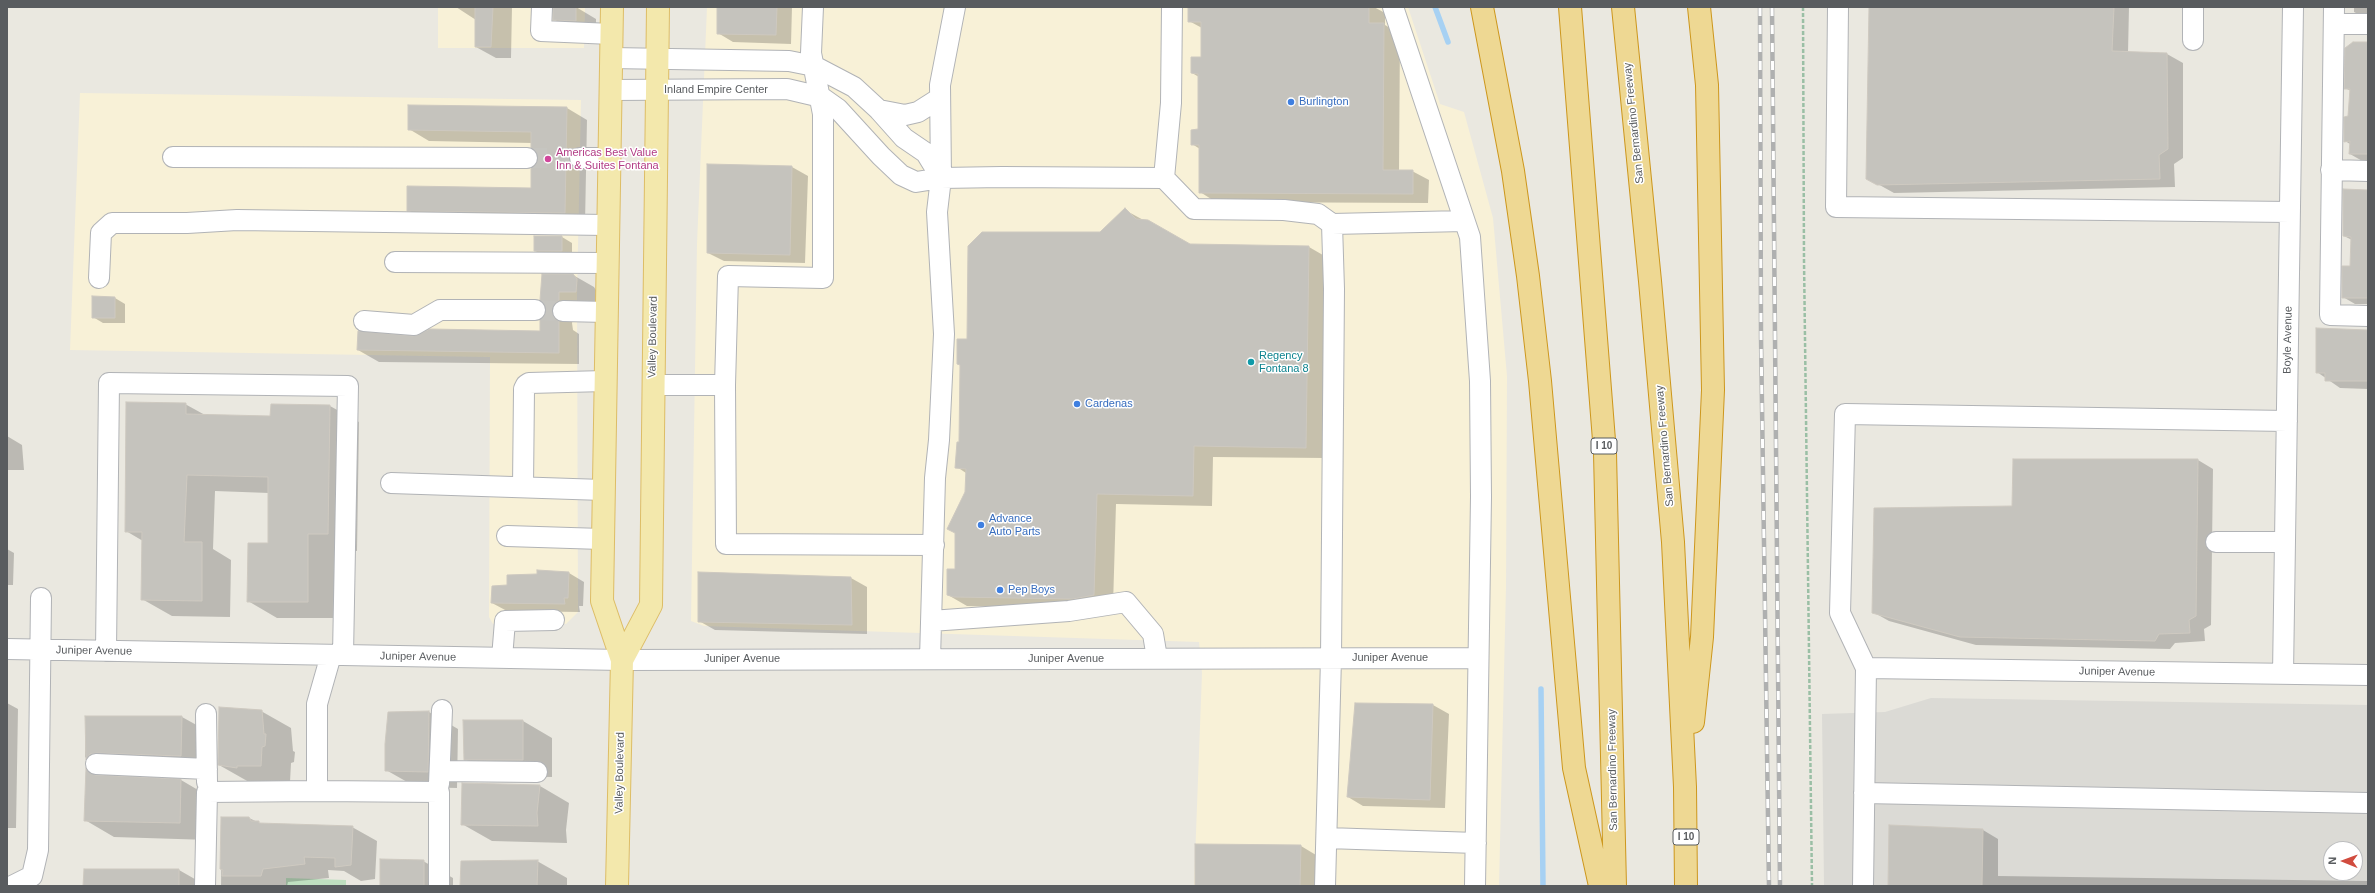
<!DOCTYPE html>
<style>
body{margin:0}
#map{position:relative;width:2375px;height:893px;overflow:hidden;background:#eae8e0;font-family:Arial,sans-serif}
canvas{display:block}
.frame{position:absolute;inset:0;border:8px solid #595c5f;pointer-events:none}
.north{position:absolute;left:2323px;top:841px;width:40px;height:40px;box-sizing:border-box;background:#fff;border:1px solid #bdbebf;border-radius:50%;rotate:271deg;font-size:11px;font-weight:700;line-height:16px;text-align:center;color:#595c5f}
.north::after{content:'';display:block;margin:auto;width:14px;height:18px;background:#d14c3f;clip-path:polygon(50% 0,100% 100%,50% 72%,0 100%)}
</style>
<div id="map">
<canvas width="2375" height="893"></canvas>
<div class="frame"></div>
<div class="north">N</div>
</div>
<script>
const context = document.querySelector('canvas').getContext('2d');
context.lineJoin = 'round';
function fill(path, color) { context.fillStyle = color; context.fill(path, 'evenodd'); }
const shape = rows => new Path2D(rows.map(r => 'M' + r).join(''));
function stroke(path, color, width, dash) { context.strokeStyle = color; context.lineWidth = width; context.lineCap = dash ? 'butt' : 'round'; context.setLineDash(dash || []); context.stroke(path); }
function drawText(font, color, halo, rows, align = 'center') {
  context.font = font + ' Arial,sans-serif'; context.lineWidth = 3; context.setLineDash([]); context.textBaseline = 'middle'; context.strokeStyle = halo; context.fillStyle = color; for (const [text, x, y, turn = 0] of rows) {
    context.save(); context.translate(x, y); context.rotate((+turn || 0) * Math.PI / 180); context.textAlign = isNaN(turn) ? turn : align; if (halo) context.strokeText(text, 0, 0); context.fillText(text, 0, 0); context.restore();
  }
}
fill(shape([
 [438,7,585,7,584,48,438,48],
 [707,7,1408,7,1440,104,1464,112,1493,218,1507,376,1506,587,1499,886,1194,886,1202,673,1199,642,704,626,691,621,697,244],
 [80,93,581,100,577,295,578,612,566,624,493,624,489,617,490,357,70,350]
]), '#f8f1d7');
fill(shape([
 [1931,698,2368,705,2368,886,1824,886,1822,714,1885,712],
 [2331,849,2355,849,2355,873,2331,873]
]), '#dbdad5');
fill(shape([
 [286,878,346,880,346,886,286,886]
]), '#bfdfc0');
fill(shape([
 [456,7,512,7,511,58,496,58,476,47,476,20],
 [554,7,576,7,596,19,596,32,574,31,554,19],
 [718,7,792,7,791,44,733,42,718,33],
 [1189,7,1374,7,1385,13,1385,25,1400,34,1399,171,1412,171,1429,180,1428,203,1216,202,1200,192,1200,149,1192,144,1199,130,1199,77,1192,73,1202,58,1202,28,1189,21],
 [1870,7,2129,7,2128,53,2167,54,2183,63,2183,158,2174,164,2175,187,1894,193,1867,178],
 [2354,7,2368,7,2368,19,2354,12],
 [2368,43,2368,162,2364,162,2350,154,2350,144,2345,141,2351,91,2345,88],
 [567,108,587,120,585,224,428,222,408,210,532,189,539,158,532,143,429,141,409,129],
 [708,165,792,167,808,176,805,263,724,261,708,253],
 [2368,191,2368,304,2355,304,2343,297,2351,267,2352,240,2344,236],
 [1125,210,1189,245,1309,247,1328,258,1325,458,1213,457,1212,506,1116,504,1113,606,1093,609,967,606,948,595,956,570,966,492,966,473,957,467,968,340,1100,233],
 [562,237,572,243,572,257,546,256,535,251],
 [573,275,594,287,597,292,597,303,574,316,572,323,573,330,579,334,579,364,379,362,358,350,413,337,541,332,547,310,546,303],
 [115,298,125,304,125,323,103,323,93,317],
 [2368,331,2368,389,2340,388,2317,372],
 [185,404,205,415,271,417,272,405,330,406,359,422,357,551,337,550,337,618,277,618,248,601,269,544,269,493,215,491,213,549,231,560,230,617,172,616,142,599,143,541,126,531],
 [7,436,22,445,24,470,7,470],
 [2198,460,2213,469,2211,625,2204,629,2205,641,2175,643,2170,649,1976,645,1889,621,1873,612,2013,507],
 [7,549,14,553,13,585,7,585],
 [569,573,584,582,583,606,579,606,580,612,507,611,492,603,508,586],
 [699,573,851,578,867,587,867,634,715,630,699,621],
 [7,703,18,709,16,828,7,828],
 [1356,704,1433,705,1449,714,1445,808,1363,806,1348,797],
 [261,711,291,728,293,751,295,752,294,762,291,763,290,782,249,782,219,765],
 [429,712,458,729,457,788,416,787,386,770],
 [86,717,182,717,211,733,210,773,120,770,115,776,85,757],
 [523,721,552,738,552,777,494,776,465,759],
 [86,770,98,777,181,780,210,797,209,840,114,837,85,820],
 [540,786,569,803,566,830,567,843,492,841,462,824],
 [222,818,249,818,262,824,352,827,377,841,375,879,361,881,344,871,328,870,329,878,288,882,287,886,221,886],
 [1983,830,1998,839,1998,876,2368,881,2368,886,1889,886],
 [1301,846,1321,858,1320,886,1196,886],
 [423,861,453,878,453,886,381,886],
 [537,861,567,878,567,886,461,886],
 [179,870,207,886,85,886]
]), '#0003');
stroke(shape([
 [1435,7,1448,42],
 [1541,689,1543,886]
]), '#a7d1f3', 5.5);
const building = shape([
 [475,7,493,7,491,47,475,47,475,7],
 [553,7,576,7,576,21,553,20,553,7],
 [717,7,777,7,776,35,717,34,717,7],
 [1188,7,1369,7,1369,23,1384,23,1383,170,1413,170,1413,194,1199,193,1199,145,1191,145,1191,130,1198,129,1198,74,1191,73,1191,57,1201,57,1201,22,1188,22,1188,7],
 [1869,7,2114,7,2112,51,2167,53,2168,149,2159,155,2160,179,1877,185,1866,179,1869,7],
 [2353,42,2368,42,2368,154,2349,154,2350,141,2344,142,2344,117,2348,116,2350,89,2344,89,2345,48,2353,42],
 [408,105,567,107,565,213,407,211,407,186,531,188,531,169,537,164,538,158,537,152,531,148,531,132,408,130,408,105],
 [707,164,792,166,790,255,707,253,707,164],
 [2343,189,2368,190,2368,298,2342,298,2342,266,2350,266,2351,237,2343,236,2343,189],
 [1125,208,1136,219,1148,220,1190,244,1309,246,1306,448,1194,446,1193,496,1097,494,1094,595,1073,599,954,597,947,595,947,569,955,569,955,533,947,529,965,492,966,469,955,468,957,442,959,442,960,365,957,364,957,339,967,339,968,246,982,232,1100,232,1125,208],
 [534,236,562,236,562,251,534,251,534,236],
 [542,274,573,274,577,279,576,292,559,292,559,300,553,305,552,310,553,317,559,321,559,353,357,350,358,331,413,336,430,329,540,331,540,320,545,316,546,310,545,304,540,300,542,274],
 [92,296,115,297,115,318,92,318,92,296],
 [2316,328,2368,330,2368,381,2325,381,2325,373,2316,373,2316,328],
 [126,402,186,403,186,414,270,416,271,404,330,405,328,534,308,534,308,602,247,602,248,543,268,543,268,477,187,475,184,542,202,542,202,601,141,600,142,532,125,532,126,402],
 [2013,459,2198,459,2196,616,2189,620,2190,633,2159,634,2155,641,1960,637,1872,613,1874,508,2012,506,2013,459],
 [537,570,569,572,568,598,564,598,565,604,491,603,492,586,507,585,507,575,537,574,537,570],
 [698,572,851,577,852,625,698,622,698,572],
 [1355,703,1433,704,1430,800,1347,797,1355,703],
 [219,707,262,710,264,734,266,734,265,746,262,747,261,766,237,766,237,768,218,765,219,707],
 [429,711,428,772,385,771,385,744,388,712,429,711],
 [85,716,182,716,181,756,97,753,90,754,86,760,85,716],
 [463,720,523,720,523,760,464,760,463,720],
 [86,768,90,773,95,775,181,779,180,823,84,821,86,768],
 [462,783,540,785,537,813,538,826,461,825,462,783],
 [221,817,249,817,251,821,259,821,259,823,353,826,351,865,335,867,335,858,304,857,305,864,263,869,261,876,222,876,223,870,220,869,221,817],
 [1889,825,1983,829,1982,886,1888,886,1889,825],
 [1195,844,1301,845,1300,886,1195,886,1195,844],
 [380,859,424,860,424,886,380,886,380,859],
 [538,860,537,886,460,886,461,861,538,860],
 [84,869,179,869,179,886,83,886,84,869]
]);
fill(building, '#c5c3bd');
stroke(building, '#cec9c0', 1);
stroke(shape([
 [527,158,580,158],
 [535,310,563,311]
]), '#c6c5c0', 20, [20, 10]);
const minor = shape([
 [542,7,541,31,612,34],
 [1393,7,1470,237,1480,381,1481,497,1475,886],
 [1838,7,1836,207,2290,212],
 [2334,7,2330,315,2368,316],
 [2334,24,2368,24],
 [2193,40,2193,7],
 [611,58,789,61,814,66,854,87,879,110,904,138,926,153,940,176],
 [610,90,787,89,821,97,838,109,881,156,901,175,916,182,941,178,1002,177,1164,178,1171,103,1172,7],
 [879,110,905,115,918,112,940,98],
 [173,157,527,158],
 [580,158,609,158],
 [2331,170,2368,171],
 [1164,178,1194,209,1284,210,1318,214,1332,224,1334,289,1331,658,1325,886],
 [1332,224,1464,221],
 [395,262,607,263],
 [99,278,101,233,112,223,187,223,237,220,607,225],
 [563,311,606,312],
 [364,321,414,325,440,310,535,310],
 [653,385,725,385,728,276,823,278,823,114,811,53,813,7],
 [725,385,726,544,934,545],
 [391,483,603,490],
 [523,487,524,389,526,385,529,383,605,381],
 [507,536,602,539],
 [2216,542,2285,542],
 [931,621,1069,611,1126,602,1153,634,1157,658],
 [7,649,622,660,1478,658],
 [106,651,109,383,348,386,343,655],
 [502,658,505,621,554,620],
 [930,659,935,478,939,440,944,334,937,212,941,178,940,85,955,7],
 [1866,668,2368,675],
 [2283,674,2293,7],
 [206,714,207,782],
 [96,764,207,769],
 [440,771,537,772],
 [439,784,442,710],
 [317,791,439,792,439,886],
 [1864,793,2368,803],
 [1327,838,1476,843],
 [12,886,32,876,38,850,41,598],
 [205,886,207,792,317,791,317,704,331,655],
 [1863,886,1866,668,1840,613,1845,414,2287,421]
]);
const major = shape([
 [612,7,602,601,622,660,617,886],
 [622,660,651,605,658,7]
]);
const highway = shape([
 [1482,7,1513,171,1528,276,1540,381,1574,768,1600,886],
 [1570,7,1605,453,1615,886],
 [1623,7,1650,281,1673,542,1685,787,1686,886],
 [1693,722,1702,637,1713,390,1707,85,1699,7]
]);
stroke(minor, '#b1b3b6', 22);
stroke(major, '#ddbd66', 24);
stroke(highway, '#cd971d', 24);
stroke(shape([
 [1803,7,1804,260,1812,886]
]), '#9abfa5', 2.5, [4, 2]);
stroke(minor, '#fff', 20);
stroke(major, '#f3e8ac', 22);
stroke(highway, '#eed893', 22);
const rail = shape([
 [1760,7,1761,337,1769,886],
 [1772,7,1780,886]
]);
stroke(rail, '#afb0b0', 4.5);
stroke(rail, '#fff', 3, [9]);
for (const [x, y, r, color] of [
 [1291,102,4,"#3f7fe0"],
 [548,159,4,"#d1479c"],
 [1251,362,4,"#0f9aa8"],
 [1077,404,4,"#3f7fe0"],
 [981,525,4,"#3f7fe0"],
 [1000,590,4,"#3f7fe0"]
]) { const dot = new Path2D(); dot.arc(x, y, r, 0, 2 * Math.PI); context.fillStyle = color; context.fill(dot); stroke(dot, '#fff', 1.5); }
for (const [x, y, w] of [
 [1604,446,26],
 [1686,837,26]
]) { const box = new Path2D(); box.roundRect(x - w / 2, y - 8, w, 16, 3); context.fillStyle = '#fff'; context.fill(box); stroke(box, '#595c5f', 1); }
drawText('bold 10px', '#595c5f', null, [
 ["I 10",1604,446],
 ["I 10",1686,837]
]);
drawText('11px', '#595c5f', '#fff', [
 ["Inland Empire Center",716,90],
 ["San Bernardino Freeway",1634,123,-96],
 ["Valley Boulevard",653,337,-89],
 ["Boyle Avenue",2288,340,-89],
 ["San Bernardino Freeway",1665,446,-95],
 ["Juniper Avenue",94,651,1],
 ["Juniper Avenue",418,657,1],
 ["Juniper Avenue",1390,658],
 ["Juniper Avenue",742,659],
 ["Juniper Avenue",1066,659],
 ["Juniper Avenue",2117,672,1],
 ["San Bernardino Freeway",1613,770,-91],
 ["Valley Boulevard",620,773,-89]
]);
drawText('11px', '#366cbe', '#fff', [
 ["Burlington",1299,102],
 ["Cardenas",1085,404],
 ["Advance",989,519],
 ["Auto Parts",989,532],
 ["Pep Boys",1008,590]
], 'left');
drawText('11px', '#b23c85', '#fff', [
 ["Americas Best Value",556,153],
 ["Inn & Suites Fontana",556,166]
], 'left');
drawText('11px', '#0d838f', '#fff', [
 ["Regency",1259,356],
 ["Fontana 8",1259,369]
], 'left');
</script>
